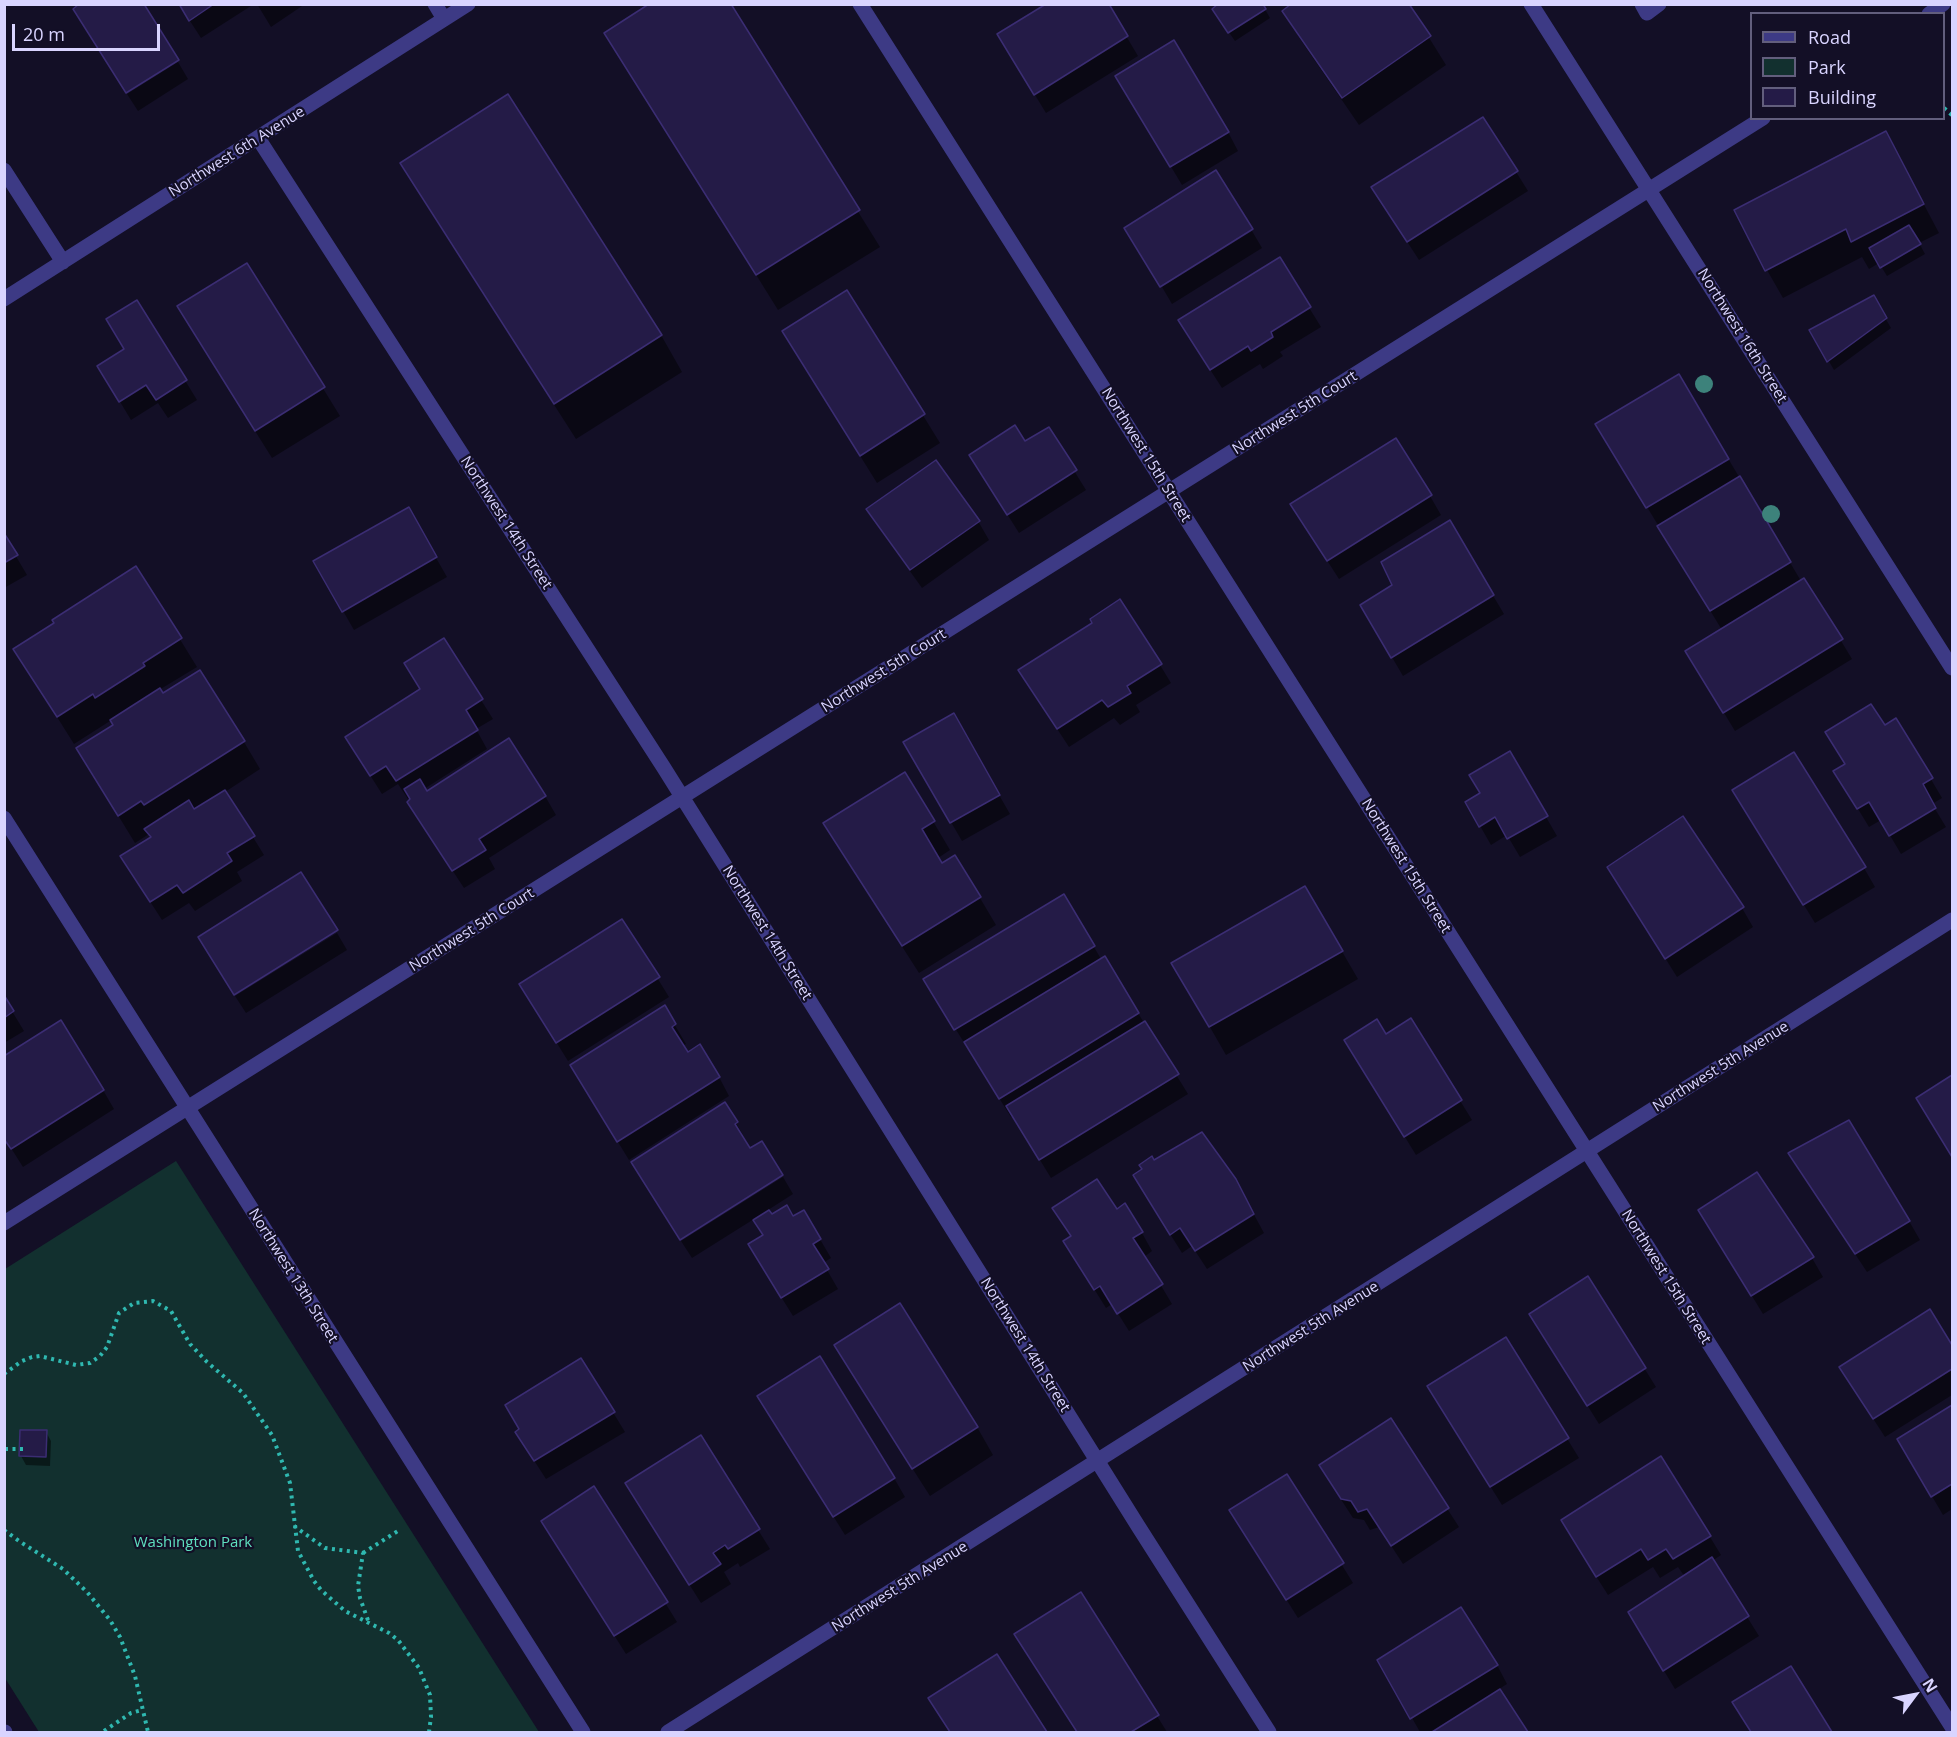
<!DOCTYPE html>
<style>
body{margin:0}
#map{position:relative;width:1957px;height:1737px;overflow:hidden;background:#130f26;font-family:"Open Sans",sans-serif}
canvas{display:block}
.frame{position:absolute;inset:0;border:6px solid #d9d4ff;pointer-events:none}
.legend{position:absolute;left:1750px;top:12px;width:195px;height:108px;box-sizing:border-box;background:#130f26;border:2px solid #625e7d;margin:0;padding:8px 10px;list-style:none;font-size:18px;color:#d9d4ff}
.legend li{display:flex;align-items:center;gap:12px;height:30px}
.legend b{width:30px;border:2px solid #625e7d}
.north{position:absolute;left:1885px;top:1665px;width:60px;height:60px;-webkit-text-stroke:4px #130f26;paint-order:stroke;rotate:58deg;font-size:16px;font-weight:700;line-height:24px;text-align:center;color:#d9d4ff}
.north::after{content:'';display:block;margin:auto;width:21px;height:27px;background:#d9d4ff;clip-path:polygon(50% 0,100% 100%,50% 72%,0 100%)}
.scale{position:absolute;left:12px;top:24px;width:148px;height:27px;box-sizing:border-box;border:3px solid #d9d4ff;border-top:0;padding-left:8px;font-size:18px;line-height:21px;white-space:nowrap;color:#d9d4ff;-webkit-text-stroke:4px #130f26;paint-order:stroke}
</style>
<div id="map">
<canvas width="1957" height="1737"></canvas>
<div class="frame"></div>
<ul class="legend">
<li><b style="height:8px;background:#3d3a85"></b>Road</li>
<li><b style="height:16px;background:#12302f"></b>Park</li>
<li><b style="height:16px;background:#241b47"></b>Building</li>
</ul>
<div class="north">N</div>
<div class="scale">20 m</div>
</div>
<script>
const context = document.querySelector('canvas').getContext('2d');
context.lineJoin = 'round';
function fill(path, color) { context.fillStyle = color; context.fill(path, 'evenodd'); }
const shape = rows => new Path2D(rows.map(r => 'M' + r).join(''));
function stroke(path, color, width, dash) { context.strokeStyle = color; context.lineWidth = width; context.lineCap = dash ? 'butt' : 'round'; context.setLineDash(dash || []); context.stroke(path); }
function drawText(font, color, halo, rows, align = 'center') {
  context.font = font + ' "Open Sans",sans-serif'; context.lineWidth = 4.5; context.setLineDash([]); context.textBaseline = 'middle'; context.strokeStyle = halo; context.fillStyle = color; for (const [text, x, y, turn = 0] of rows) {
    context.save(); context.translate(x, y); context.rotate((+turn || 0) * Math.PI / 180); context.textAlign = isNaN(turn) ? turn : align; if (halo) context.strokeText(text, 0, 0); context.fillText(text, 0, 0); context.restore();
  }
}
fill(shape([
 [176,1161,539,1732,39,1732,5,1678,5,1269]
]), '#12302f');
fill(shape([
 [179,4,254,4,201,38],
 [257,4,305,4,271,27],
 [729,4,880,247,778,310,606,33],
 [1107,4,1138,56,1046,113,1010,54],
 [1262,4,1270,18,1235,41,1219,18],
 [1408,4,1446,65,1359,125,1300,39,1284,11],
 [178,62,188,79,138,111,127,94],
 [1128,95,1228,132,1238,151,1182,185],
 [1483,119,1528,191,1419,260,1384,206],
 [1886,133,1939,233,1919,243,1925,254,1887,276,1879,263,1869,269,1862,257,1783,298,1767,270],
 [402,164,661,335,682,372,576,439,423,200],
 [1252,231,1262,248,1172,304,1162,287],
 [1279,259,1321,327,1280,352,1283,356,1263,369,1260,364,1222,388,1191,340],
 [247,265,340,416,272,458,195,335],
 [847,292,940,443,877,483,800,359],
 [1873,297,1891,328,1834,370,1811,330],
 [137,302,197,400,168,418,158,403,131,420,110,385,126,350],
 [1679,376,1801,581,1804,580,1852,659,1735,731,1698,670,1722,630,1608,443],
 [1048,429,1086,490,1019,533,982,474],
 [1430,496,1441,515,1339,579,1303,523],
 [408,509,447,577,354,630,315,562],
 [868,510,978,521,989,540,922,588,879,528],
 [1449,522,1504,614,1403,676,1362,606,1394,586],
 [4,536,27,575,4,588],
 [136,568,197,667,159,690,163,695,244,742,260,769,225,792,264,855,237,872,242,881,195,911,189,903,162,920,133,875,152,838,149,834,135,843,94,776,113,726,110,721,74,744,15,650],
 [1094,623,1160,665,1171,683,1136,705,1140,712,1120,725,1114,718,1069,747,1031,689],
 [443,640,493,719,476,729,487,749,424,789,427,793,545,796,556,815,489,858,495,869,464,888,420,821,410,797,408,799,398,784,382,794,358,756,422,690],
 [953,715,1010,814,962,841,905,743],
 [1896,720,1942,798,1932,804,1946,827,1901,854,1881,820,1869,827,1835,771,1846,764,1884,727],
 [1509,753,1557,836,1520,857,1507,835,1491,845,1467,803,1482,793],
 [905,774,950,850,938,858,942,865,980,898,996,925,919,973,841,851],
 [1745,809,1864,868,1875,887,1815,923],
 [1620,886,1742,908,1753,927,1677,977],
 [1305,888,1358,979,1226,1055,1173,963],
 [1064,896,1101,959,1104,958,1188,1094,1051,1178,1013,1116,1011,1117,936,998],
 [622,921,669,997,568,1061,532,1003],
 [337,933,347,950,246,1013,235,996],
 [4,998,24,1031,4,1043],
 [664,1007,686,1044,682,1046,687,1054,719,1077,729,1096,629,1160,583,1085],
 [1410,1020,1472,1120,1416,1155,1357,1059],
 [1952,1077,1952,1156,1918,1099],
 [103,1090,114,1109,23,1167,4,1137],
 [736,1123,747,1142,745,1143,749,1150,781,1174,644,1181],
 [1154,1162,1246,1200,1264,1233,1207,1269,1192,1246,1182,1253,1145,1194],
 [1801,1172,1909,1221,1920,1240,1867,1272],
 [783,1177,793,1194,768,1210,771,1216,793,1218,804,1212,831,1258,823,1263,838,1289,793,1316,760,1263,764,1236,754,1219,692,1258,681,1241],
 [1054,1209,1116,1211,1142,1233,1152,1251,1144,1257,1172,1304,1129,1331,1112,1304,1106,1308,1076,1260,1072,1238],
 [1711,1229,1812,1258,1823,1277,1763,1314],
 [1588,1278,1656,1387,1599,1424,1542,1333],
 [1929,1311,1952,1347,1952,1395,1885,1437,1852,1386],
 [1506,1339,1579,1458,1502,1505,1440,1406],
 [581,1360,625,1432,546,1479,528,1451],
 [852,1374,977,1427,993,1455,930,1496],
 [1952,1406,1952,1509,1943,1515,1899,1440],
 [770,1415,894,1478,905,1497,845,1535],
 [1390,1420,1459,1527,1403,1564,1379,1527,1370,1530,1364,1520,1353,1518,1331,1484],
 [46,1432,51,1441,50,1466,26,1465,21,1456],
 [700,1437,770,1549,740,1567,738,1563,724,1572,731,1584,701,1603,638,1503],
 [1287,1476,1353,1583,1298,1618,1242,1529],
 [594,1488,677,1622,626,1654,554,1540],
 [1710,1537,1721,1555,1712,1561,1759,1636,1675,1689,1640,1631,1685,1577,1678,1567,1660,1578,1653,1567,1608,1595,1573,1540],
 [997,1656,1045,1732,951,1732,941,1717],
 [1379,1660,1497,1665,1507,1684,1499,1689,1526,1732,1420,1732],
 [1033,1662,1157,1716,1167,1732,1077,1732],
 [1790,1668,1830,1732,1752,1732,1734,1702]
]), '#0007');
const building = shape([
 [79,4,144,4,179,60,126,93,73,9,79,4],
 [179,4,214,4,189,21,179,4],
 [649,4,731,4,860,210,756,275,604,33,649,4],
 [1046,4,1109,4,1128,36,1034,95,997,34,1046,4],
 [1218,4,1263,4,1266,9,1228,33,1212,9,1218,4],
 [1291,4,1409,4,1431,36,1342,98,1282,11,1291,4],
 [1174,40,1229,132,1170,167,1115,76,1174,40],
 [508,94,662,335,554,404,400,163,508,94],
 [1483,117,1518,171,1407,242,1371,187,1483,117],
 [1886,131,1924,204,1851,242,1846,229,1765,271,1734,210,1886,131],
 [1216,170,1253,229,1160,287,1124,228,1216,170],
 [1909,225,1921,244,1880,268,1869,248,1909,225],
 [1280,257,1311,307,1271,332,1273,337,1251,351,1248,346,1210,370,1178,320,1280,257],
 [247,263,325,387,255,431,177,306,247,263],
 [847,290,925,414,860,456,782,331,847,290],
 [1874,295,1887,318,1827,362,1809,330,1874,295],
 [137,300,187,380,156,400,146,385,119,402,97,366,124,349,106,319,137,300],
 [1679,374,1729,459,1646,508,1595,424,1679,374],
 [1015,425,1025,441,1049,427,1077,470,1007,515,969,455,1015,425],
 [1396,438,1432,495,1327,561,1290,504,1396,438],
 [936,460,980,521,910,570,866,509,936,460],
 [1740,476,1791,562,1710,611,1657,526,1740,476],
 [409,507,437,557,342,612,313,561,409,507],
 [1450,520,1494,595,1391,658,1360,605,1392,585,1381,562,1450,520],
 [4,533,18,555,4,563,4,533],
 [136,566,182,638,143,663,145,666,95,698,93,694,57,717,13,649,54,623,52,620,136,566],
 [1804,578,1843,639,1723,713,1685,651,1804,578],
 [1120,599,1162,664,1127,686,1131,693,1108,707,1102,700,1057,729,1018,670,1092,623,1090,619,1120,599],
 [444,638,483,699,466,710,478,730,396,781,386,766,370,776,345,737,420,689,404,663,444,638],
 [200,670,245,741,144,805,141,801,118,816,76,748,113,725,110,720,160,688,163,693,200,670],
 [1871,704,1885,725,1896,718,1933,778,1923,784,1936,808,1889,836,1869,802,1857,809,1833,771,1845,764,1825,732,1871,704],
 [954,713,1000,795,950,823,903,742,954,713],
 [509,738,546,796,479,839,486,850,452,871,407,802,410,799,404,789,420,779,427,791,509,738],
 [1510,751,1548,816,1507,839,1495,817,1479,827,1465,802,1480,793,1469,775,1510,751],
 [1794,752,1866,867,1803,905,1732,790,1794,752],
 [905,772,935,821,922,829,942,863,955,855,981,897,902,946,823,823,905,772],
 [225,790,255,836,227,853,232,861,183,893,177,885,150,902,120,856,151,837,144,829,189,800,194,809,225,790],
 [1683,816,1744,907,1665,959,1607,867,1683,816],
 [301,872,338,930,234,995,198,937,301,872],
 [1305,886,1343,951,1209,1027,1171,963,1305,886],
 [1064,894,1095,946,954,1030,923,979,1064,894],
 [622,919,660,977,556,1043,519,984,622,919],
 [1105,956,1139,1013,999,1099,964,1042,1105,956],
 [4,995,14,1011,4,1018,4,995],
 [665,1005,676,1024,672,1027,688,1052,700,1044,720,1077,617,1142,570,1065,665,1005],
 [1411,1018,1462,1100,1404,1137,1344,1040,1377,1019,1386,1034,1411,1018],
 [61,1020,104,1090,11,1149,4,1139,4,1056,61,1020],
 [1145,1021,1179,1074,1039,1160,1006,1106,1145,1021],
 [1952,1075,1952,1157,1916,1098,1952,1075],
 [725,1102,738,1122,735,1124,750,1148,762,1141,783,1175,680,1240,631,1162,725,1102],
 [1849,1120,1910,1221,1855,1254,1788,1153,1849,1120],
 [1202,1132,1236,1179,1254,1214,1195,1251,1180,1228,1170,1235,1133,1175,1142,1169,1139,1165,1152,1156,1154,1160,1202,1132],
 [1757,1172,1814,1257,1751,1296,1698,1210,1757,1172],
 [1097,1179,1117,1209,1125,1203,1143,1232,1133,1238,1163,1284,1117,1314,1100,1286,1094,1290,1063,1241,1071,1236,1052,1208,1097,1179],
 [787,1205,793,1216,804,1210,821,1239,813,1244,829,1269,781,1298,748,1244,763,1235,753,1220,769,1210,772,1214,787,1205],
 [1588,1276,1646,1368,1587,1406,1529,1314,1588,1276],
 [900,1303,978,1427,912,1469,834,1345,900,1303],
 [1930,1309,1952,1345,1952,1369,1873,1419,1839,1367,1930,1309],
 [1506,1337,1569,1438,1490,1487,1427,1386,1506,1337],
 [820,1356,895,1478,833,1517,757,1396,820,1356],
 [581,1358,615,1412,534,1461,515,1432,519,1429,505,1405,581,1358],
 [1952,1405,1952,1484,1931,1497,1897,1439,1952,1405],
 [1391,1418,1449,1508,1391,1546,1367,1509,1358,1512,1351,1501,1341,1499,1319,1465,1391,1418],
 [20,1430,47,1430,46,1457,19,1456,20,1430],
 [701,1435,760,1529,728,1549,725,1545,713,1553,721,1564,689,1585,625,1483,701,1435],
 [1661,1456,1711,1536,1673,1559,1666,1549,1648,1560,1641,1549,1596,1577,1561,1520,1661,1456],
 [1287,1474,1344,1563,1286,1600,1229,1510,1287,1474],
 [594,1486,668,1602,614,1636,541,1521,594,1486],
 [1712,1557,1749,1616,1663,1671,1628,1612,1712,1557],
 [1081,1592,1159,1715,1131,1732,1077,1732,1014,1634,1081,1592],
 [1461,1607,1498,1665,1410,1719,1377,1660,1461,1607],
 [997,1654,1047,1732,950,1732,928,1698,997,1654],
 [1791,1666,1832,1732,1751,1732,1732,1702,1791,1666],
 [1500,1689,1528,1732,1432,1732,1500,1689]
]);
fill(building, '#241b47');
stroke(building, '#3b2d73', 1.5);
stroke(shape([
 [1944,108,1952,115],
 [4,1374,22,1361,32,1357,40,1356,76,1365,90,1363,100,1356,107,1347,119,1313,134,1303,153,1301,171,1311,190,1344,207,1362,243,1393,272,1435,290,1483,298,1551,314,1581,321,1590,345,1611,389,1633,398,1640,419,1668,430,1695,431,1717,429,1732],
 [5,1449,26,1449],
 [294,1526,325,1548,363,1553,358,1586,360,1598,369,1623],
 [4,1530,19,1541,63,1569,87,1592,110,1620,120,1637,135,1676,148,1732],
 [363,1553,401,1529],
 [104,1731,131,1713,142,1710]
]), '#2fb8b0', 4, [3, 4.5]);
stroke(shape([
 [435,4,444,19],
 [860,4,1952,1727],
 [1531,4,1952,668],
 [1642,4,1647,13,1659,4],
 [1929,14,1943,4],
 [258,138,664,768,1138,1526,1269,1732],
 [4,170,63,262],
 [4,299,468,4],
 [4,818,583,1732],
 [4,1223,1763,118],
 [4,1732,5,1732],
 [668,1732,1952,920]
]), '#3d3a85', 15);
context.fillStyle = '#3d827b';
for (const [x, y] of [
 [1704,384],
 [1771,514]
]) { context.beginPath(); context.arc(x, y, 9, 0, 2 * Math.PI); context.fill(); }
drawText('15px', '#d9d4ff', '#130f26', [
 ["Northwest 6th Avenue",237,152,-32],
 ["Northwest 16th Street",1742,336,58],
 ["Northwest 5th Court",1295,413,-32],
 ["Northwest 15th Street",1146,455,58],
 ["Northwest 14th Street",506,523,57],
 ["Northwest 5th Court",884,671,-32],
 ["Northwest 15th Street",1406,866,58],
 ["Northwest 5th Court",472,930,-32],
 ["Northwest 14th Street",767,933,58],
 ["Northwest 5th Avenue",1721,1067,-32],
 ["Northwest 13th Street",293,1276,58],
 ["Northwest 15th Street",1666,1277,58],
 ["Northwest 5th Avenue",1311,1327,-32],
 ["Northwest 14th Street",1025,1345,58],
 ["Northwest 5th Avenue",900,1587,-32]
]);
drawText('15px', '#5fe0c0', '#130f26', [
 ["Washington Park",193,1543]
]);
</script>
